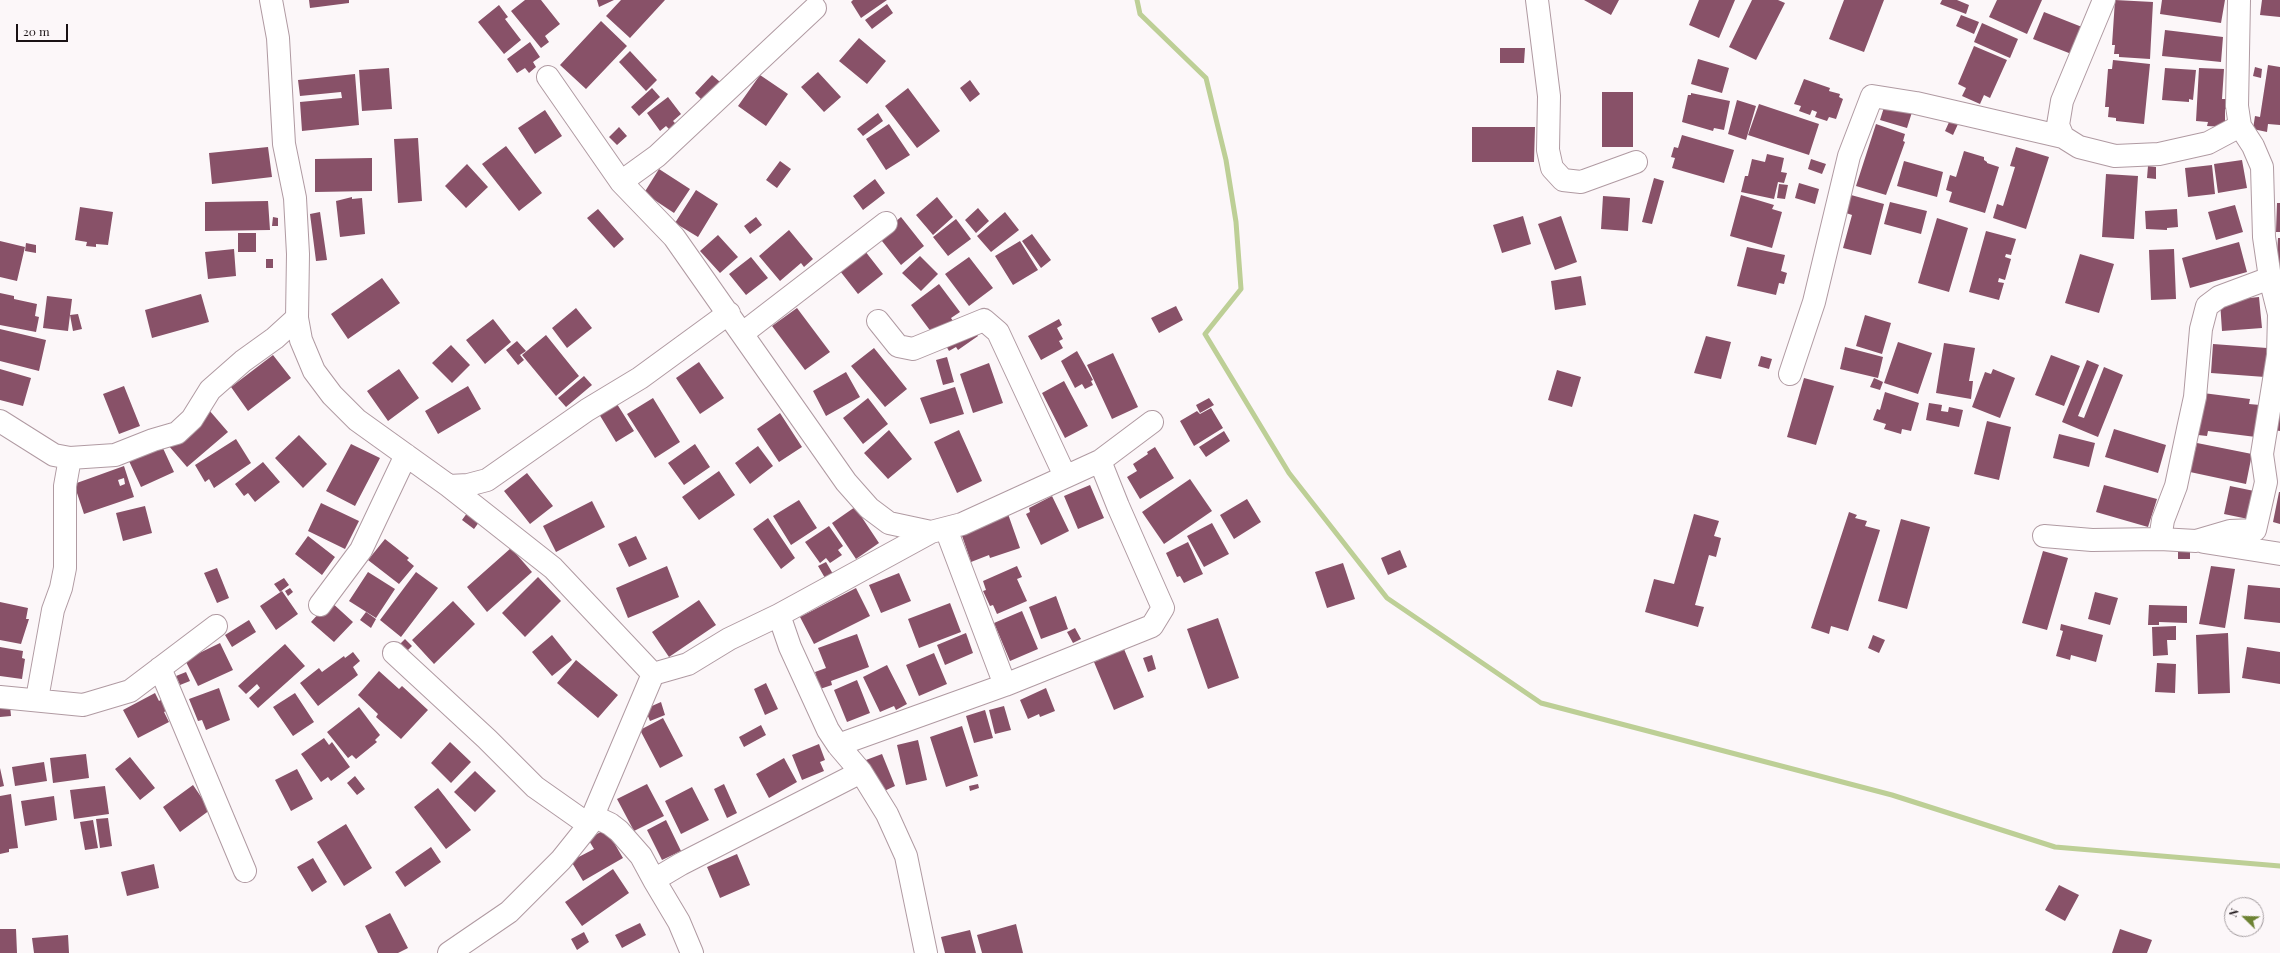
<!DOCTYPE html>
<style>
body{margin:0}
#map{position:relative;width:2280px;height:953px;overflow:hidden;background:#fcf7f9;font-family:"Playfair Display",serif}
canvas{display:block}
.north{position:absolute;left:2224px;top:897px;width:40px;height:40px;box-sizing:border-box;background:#fcf7f9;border:1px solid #a29b9e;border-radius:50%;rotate:293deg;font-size:11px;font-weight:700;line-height:16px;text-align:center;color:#1a1215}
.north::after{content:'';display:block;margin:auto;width:14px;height:18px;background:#6d8233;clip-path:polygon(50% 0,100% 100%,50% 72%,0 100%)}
.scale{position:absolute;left:16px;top:24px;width:52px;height:18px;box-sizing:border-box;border:2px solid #1a1215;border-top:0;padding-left:5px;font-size:12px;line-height:14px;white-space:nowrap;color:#1a1215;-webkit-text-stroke:3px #fcf7f9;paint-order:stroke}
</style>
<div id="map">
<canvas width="2280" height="953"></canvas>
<div class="north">N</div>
<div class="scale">20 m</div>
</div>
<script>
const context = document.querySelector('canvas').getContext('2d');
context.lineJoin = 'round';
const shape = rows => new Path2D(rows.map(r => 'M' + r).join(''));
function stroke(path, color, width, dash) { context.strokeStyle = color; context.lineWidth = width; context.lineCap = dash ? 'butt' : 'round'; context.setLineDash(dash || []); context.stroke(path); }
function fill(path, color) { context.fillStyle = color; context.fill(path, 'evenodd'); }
stroke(shape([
 [1137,0,1140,14,1206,78,1226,160,1236,222,1241,289,1205,334,1289,473,1387,598,1541,703,1892,795,2055,847,2280,866]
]), '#bdcf96', 5);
fill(shape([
 [309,0,349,0,349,3,310,8],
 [525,0,541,0,560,24,545,36,549,42,541,48,511,11],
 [597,0,614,0,599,7],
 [621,0,665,0,630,38,606,16],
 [853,0,887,0,861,18,851,2],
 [1584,0,1619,0,1611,15],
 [1699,0,1735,0,1719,38,1689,25],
 [1752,0,1778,0,1785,3,1756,60,1729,47],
 [1844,0,1884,0,1864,52,1829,39],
 [1942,0,1957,0,1969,5,1966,14,1940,4],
 [1997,0,2042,0,2027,34,1989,17],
 [2115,0,2153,2,2150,59,2119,57,2119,54,2114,54,2115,45,2112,45],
 [2162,0,2225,0,2221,23,2160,14],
 [2262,0,2280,0,2280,17,2260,15],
 [887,4,893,13,872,29,865,20],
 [499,5,508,17,505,19,521,40,504,54,478,22],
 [2044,12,2082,27,2074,55,2033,39],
 [1961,15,1979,22,1974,34,1956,26],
 [601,21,627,46,586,89,560,65],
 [1982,23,2018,39,2010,58,1974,42],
 [2165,30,2223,37,2221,62,2162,56],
 [859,38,886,61,867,84,839,61],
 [530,42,540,57,533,62,536,67,529,73,525,68,517,73,507,59],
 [1974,46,2007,60,1990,98,1984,95,1980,104,1962,96,1966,88,1958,84],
 [1500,48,1525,48,1524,63,1500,63],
 [630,51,657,80,646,91,619,62],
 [1698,59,1729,68,1722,93,1691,84],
 [2113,60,2150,64,2144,124,2116,121,2116,118,2108,117,2109,107,2105,107,2108,69,2112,69],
 [2268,65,2280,67,2280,125,2268,124,2267,132,2253,129,2255,116,2260,117],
 [2255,67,2262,69,2261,78,2253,76],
 [389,68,392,109,362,111,359,70],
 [2165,68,2196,70,2193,100,2189,99,2189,102,2162,100],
 [2199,68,2224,69,2222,99,2230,99,2229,110,2225,109,2225,127,2207,126,2208,122,2196,121],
 [818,72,841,97,824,112,801,87],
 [355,74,359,125,302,131,300,102,342,98,341,92,300,96,298,80],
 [712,75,720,82,702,100,695,93],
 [760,75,788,94,766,126,738,106],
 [1804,79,1830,88,1829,91,1840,94,1839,97,1843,99,1836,119,1829,117,1827,121,1815,117,1817,112,1812,110,1810,115,1799,111,1801,106,1794,104],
 [970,80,980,94,970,102,960,88],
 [652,88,660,97,639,116,631,107],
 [908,88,940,131,917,148,885,106],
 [1602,92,1633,92,1633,147,1602,147],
 [1691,93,1730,101,1724,130,1714,128,1713,131,1682,122,1688,95,1691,95],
 [668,97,681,114,673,121,676,124,669,129,666,126,660,131,647,113],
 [1737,100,1756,106,1746,140,1728,134],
 [1886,101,1913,109,1907,128,1880,120],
 [1759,104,1819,124,1809,155,1748,135],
 [545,110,562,136,535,154,518,128],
 [878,113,883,121,863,136,857,129],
 [1950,120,1958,124,1953,135,1945,131],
 [889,124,910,155,886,170,866,139],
 [1876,124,1905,134,1903,141,1905,142,1886,195,1856,186],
 [619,127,627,136,617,145,609,137],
 [1472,127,1535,127,1534,162,1472,162],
 [1682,135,1734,150,1724,183,1672,168,1675,158,1671,157,1674,147,1678,148],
 [418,138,422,201,398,203,394,139],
 [506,146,542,193,519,211,482,164],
 [268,147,272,177,212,184,209,153],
 [2016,147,2049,157,2026,229,1993,218,1997,204,2003,206,2015,167,2010,166],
 [1964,151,1984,157,1984,160,1987,162,1987,163,1999,167,1985,213,1949,202,1952,192,1946,190,1950,175,1956,177],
 [1767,154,1784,158,1781,172,1787,173,1784,183,1778,182,1774,199,1741,192,1745,176,1748,176,1752,159,1765,162],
 [372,158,372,191,315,192,315,159],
 [1811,159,1826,164,1822,174,1808,169],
 [2242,160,2247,188,2218,193,2214,164],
 [780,161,791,169,777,188,766,180],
 [1904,161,1943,172,1937,197,1897,186],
 [467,164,488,187,466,208,445,186],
 [2212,165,2215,194,2188,197,2185,168],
 [2148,166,2156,167,2156,179,2147,178],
 [659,169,690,189,674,213,644,193],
 [2106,174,2138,176,2134,239,2102,237],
 [1654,178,1664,181,1652,224,1642,222],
 [875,179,885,193,863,210,853,196],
 [1799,183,1819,189,1815,204,1795,198],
 [1779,184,1788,185,1785,199,1777,198],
 [696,190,718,204,698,237,675,223],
 [1741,195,1774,205,1772,209,1782,212,1772,248,1730,236],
 [1851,195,1884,204,1871,255,1843,248,1852,215,1846,213],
 [1603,196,1630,198,1628,231,1601,229],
 [352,197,352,199,362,198,365,234,340,237,336,201],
 [937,197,953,217,933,235,916,215],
 [268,201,270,230,205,231,205,202],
 [1890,202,1927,211,1921,234,1884,224],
 [2277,203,2280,203,2280,232,2276,232],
 [2235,205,2243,232,2216,240,2208,212],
 [80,207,113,212,108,245,96,244,96,247,86,246,87,242,75,240],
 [978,208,989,221,976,233,965,220],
 [598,209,624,239,614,248,587,218],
 [2177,209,2178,227,2167,228,2167,230,2146,229,2145,211],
 [320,212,327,260,316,261,310,214],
 [1005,212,1019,230,991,252,977,236],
 [1523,216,1531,244,1502,253,1493,225],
 [1561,216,1577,262,1555,270,1538,224],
 [273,217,278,218,278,226,272,226],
 [756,217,762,225,750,234,744,226],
 [901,217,924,246,901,265,878,236],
 [1937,218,1968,228,1949,292,1918,283],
 [956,219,971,239,948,256,933,237],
 [789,230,813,259,804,267,801,263,780,281,759,256],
 [1986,231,2016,239,2011,255,2006,254,2005,257,2011,259,2005,280,1999,278,1998,282,2004,283,1999,300,1969,292],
 [238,233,256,233,256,252,238,252],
 [1032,234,1051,260,1041,268,1022,241],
 [718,235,738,257,720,273,700,251],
 [2278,238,2280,238,2280,270,2276,270],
 [0,241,25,247,17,281,0,277],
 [1020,241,1038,270,1013,285,995,256],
 [2239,242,2247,272,2190,288,2182,258],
 [26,243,36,245,36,253,25,251],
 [1747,247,1785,255,1781,271,1787,273,1784,284,1779,283,1776,295,1737,286],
 [234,249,236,276,208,279,205,252],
 [2174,249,2176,299,2151,300,2149,250],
 [865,251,883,274,858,294,840,271],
 [2080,254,2114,264,2099,313,2065,303],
 [920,256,938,274,921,291,902,273],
 [751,257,768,278,746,295,729,274],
 [969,257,993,288,969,306,945,274],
 [266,259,273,259,273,268,266,268],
 [1581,276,1586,305,1555,310,1551,281],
 [382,278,400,303,348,339,331,314],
 [939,284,960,312,951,318,955,324,932,333,911,305],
 [0,293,14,296,14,299,37,304,35,316,39,317,36,332,0,325],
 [201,294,209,322,152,338,145,310],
 [47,296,72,299,68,331,43,328],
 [2259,297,2262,328,2222,331,2220,301],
 [1176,306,1183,320,1159,333,1151,318],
 [576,308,592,328,567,348,552,328],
 [797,308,830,352,805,370,772,326],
 [78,314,82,329,73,331,70,315],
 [1865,315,1891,323,1882,354,1856,346],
 [493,319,511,342,485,364,466,340],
 [1059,319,1062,325,1057,328,1063,339,1059,341,1063,348,1041,360,1028,336],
 [974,328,978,336,958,350,956,347,949,351,945,344],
 [0,329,46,340,39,371,0,361],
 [546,335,579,376,556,396,522,355],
 [1706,336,1731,342,1721,379,1694,373],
 [517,341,526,351,520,355,524,360,518,365,506,350],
 [1898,342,1932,353,1918,394,1884,383],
 [1944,343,1975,348,1969,381,1973,381,1971,399,1936,393],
 [2213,344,2267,348,2265,377,2211,373],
 [451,345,470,365,452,383,432,363],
 [1845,347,1883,357,1878,378,1840,369],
 [874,348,907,389,885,407,851,366],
 [1077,351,1093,380,1091,381,1093,385,1085,389,1082,384,1075,388,1061,361],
 [1113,353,1138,407,1112,419,1087,365],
 [273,355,291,378,248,411,231,387],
 [2051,355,2080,366,2064,406,2035,395],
 [1761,356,1772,359,1769,369,1758,366],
 [947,357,954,382,943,385,936,360],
 [2087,360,2099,365,2078,416,2084,418,2104,367,2123,375,2098,437,2062,422],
 [699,362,724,398,700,414,676,378],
 [989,363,1003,403,973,413,960,374],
 [0,369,31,378,23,406,0,400],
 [399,369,419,398,388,421,367,391],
 [1993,369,2015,378,2000,418,1972,407,1985,372,1991,374],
 [1557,370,1581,377,1572,407,1548,400],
 [846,372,860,397,826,416,813,391],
 [584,376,592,385,566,407,558,398],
 [1804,378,1834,386,1816,445,1787,437],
 [1874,378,1883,382,1880,390,1870,387],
 [1064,381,1088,426,1065,438,1042,393],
 [124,386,140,426,119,434,103,394],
 [468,386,481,409,438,434,425,411],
 [955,387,964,414,930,424,920,398],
 [1885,392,1919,403,1911,431,1902,429,1901,434,1884,429,1886,424,1873,420,1877,409,1880,410],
 [2203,393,2250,399,2249,404,2260,405,2256,437,2208,431,2207,436,2198,435],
 [653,398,680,442,655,458,627,414],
 [868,398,888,424,863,444,843,418],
 [1209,398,1214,405,1200,413,1196,405],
 [1929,403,1942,405,1941,411,1948,412,1949,407,1963,410,1959,427,1926,420],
 [2280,403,2280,431,2274,430],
 [617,404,634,431,616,442,599,414],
 [1211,408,1223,428,1194,446,1180,421,1197,411,1200,414],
 [209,410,228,432,187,467,168,445],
 [780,413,802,447,779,462,757,429],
 [1987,421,2011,427,1999,480,1974,474],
 [2114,429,2166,445,2158,473,2105,457],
 [889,430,912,459,888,479,864,453],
 [959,430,982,481,957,493,934,442],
 [1224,431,1230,441,1206,457,1199,447],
 [2059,434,2095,443,2089,467,2053,458],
 [299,435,327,464,303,488,275,458],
 [236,439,251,463,214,488,209,479,205,482,195,465],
 [2197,443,2252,454,2246,484,2190,472],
 [351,444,380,458,355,506,326,491],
 [695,444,710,467,684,485,668,463],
 [162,446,174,472,141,487,129,461],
 [758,446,773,466,750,484,735,463],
 [1155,447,1174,478,1140,499,1127,477,1137,471,1133,464,1148,454,1147,452],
 [263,462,280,482,255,502,248,493,244,496,235,484],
 [124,466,134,497,84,514,74,484],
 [124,478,125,484,120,486,118,480],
 [719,471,735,495,699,520,682,497],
 [527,473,553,506,530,524,504,491],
 [1190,479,1212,511,1164,544,1142,512],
 [1090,485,1104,518,1078,529,1064,496],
 [2104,485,2157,499,2148,527,2096,512],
 [2230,486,2259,492,2253,520,2224,514],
 [2279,492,2280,492,2280,524,2273,522],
 [1052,496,1069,531,1041,545,1026,514,1030,512,1029,508],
 [1247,499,1261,522,1234,539,1220,515],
 [799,500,817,528,791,545,773,516],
 [592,501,605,527,556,552,543,526],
 [321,503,359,521,345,549,308,531],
 [145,506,152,533,123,541,116,513],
 [855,507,879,543,856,559,832,523],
 [470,509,482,518,474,529,462,520],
 [1849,512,1857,515,1855,518,1867,521,1865,526,1880,530,1848,631,1831,626,1829,634,1811,628],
 [1008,514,1020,548,990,558,989,555,971,562,960,530],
 [1694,514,1719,521,1714,536,1721,538,1716,557,1709,555,1695,605,1704,607,1698,627,1645,612,1654,579,1674,584],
 [768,518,795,558,781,569,753,529],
 [1901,519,1930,527,1907,609,1878,601],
 [1212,523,1229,554,1204,567,1187,536],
 [829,526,843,546,838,550,842,555,830,563,826,558,820,563,805,542],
 [308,536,335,557,322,575,295,554],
 [636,536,647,559,629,567,618,544],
 [385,539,409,558,407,560,414,566,399,584,368,560],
 [1188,542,1203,574,1184,583,1180,576,1177,577,1166,553],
 [511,548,532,572,487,612,467,587],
 [2178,548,2190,548,2190,559,2178,559],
 [1400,550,1407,567,1388,575,1381,558],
 [2043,551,2068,558,2047,630,2022,623],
 [826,562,833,574,825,578,818,566],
 [1343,563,1355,599,1327,608,1315,572],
 [667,566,679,597,628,618,616,588],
 [1017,566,1022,577,1017,579,1027,601,997,614,993,605,990,606,983,591,986,590,983,581],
 [2211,566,2235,569,2225,628,2199,624],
 [217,568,229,598,217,603,204,573],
 [368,572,395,589,376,618,349,601],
 [416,572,438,588,401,637,380,620],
 [899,573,911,601,881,613,869,585],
 [538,577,561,601,525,637,502,613],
 [284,578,289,585,280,592,274,584],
 [2248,585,2280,588,2280,623,2244,619],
 [290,588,293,592,288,596,285,591],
 [856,588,870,616,814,644,800,617],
 [282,591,298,614,276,630,260,606],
 [2095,592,2118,598,2110,625,2088,619],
 [1056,596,1068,629,1041,639,1029,607],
 [699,600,716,625,669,657,652,632],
 [330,601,353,622,334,642,311,622],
 [453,601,475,624,434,664,412,640],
 [0,602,28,608,26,619,29,619,21,644,0,640],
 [950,603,961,632,919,648,908,619],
 [2149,605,2187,606,2187,623,2159,622,2159,625,2148,625],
 [1022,611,1038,649,1010,661,994,623],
 [366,612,376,619,371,628,360,620],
 [1218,618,1239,678,1208,689,1187,629],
 [249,620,256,632,232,647,225,635],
 [2061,624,2103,635,2096,662,2071,655,2070,660,2056,656,2063,631,2060,630],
 [2176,626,2176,640,2167,640,2168,655,2153,656,2152,627],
 [1075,628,1081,639,1073,643,1067,632],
 [966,633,973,653,945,665,937,645],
 [2228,633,2230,693,2198,694,2196,635],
 [857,634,869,667,831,681,832,685,820,689,815,672,826,668,818,648],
 [552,635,572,660,552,676,532,652],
 [1873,635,1885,640,1879,653,1868,648],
 [405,639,412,646,404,654,397,647],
 [220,643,233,670,198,686,185,660],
 [285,644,305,666,258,708,249,698,260,688,257,684,246,694,238,686],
 [0,647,23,651,22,658,25,659,22,679,0,676],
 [2247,647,2280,652,2280,684,2242,678],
 [1124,649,1144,697,1114,710,1094,662],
 [353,652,360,661,353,667,358,675,318,706,300,683,319,668,322,672,344,656,345,658],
 [934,653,947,684,919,696,906,665],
 [1152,655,1156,669,1148,672,1143,658],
 [576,660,618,695,598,718,557,683],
 [2157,663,2176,664,2175,693,2155,692],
 [887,665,907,704,896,710,894,706,880,712,863,677],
 [379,671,399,689,402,686,428,710,401,739,376,717,378,714,358,695],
 [186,672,190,681,180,685,176,676],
 [857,680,870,713,847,722,834,690],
 [766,683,778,709,765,715,754,689],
 [219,688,230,720,206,730,202,720,198,721,189,699],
 [1046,688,1055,711,1040,717,1039,714,1028,719,1020,700],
 [155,693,159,701,164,698,170,709,164,712,169,722,138,738,123,710],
 [295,693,314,722,293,736,273,707],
 [661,702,665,715,650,721,645,709],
 [10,706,11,716,0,717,0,707],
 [1004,706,1011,730,995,734,989,710],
 [359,707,380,735,375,740,377,742,356,759,352,755,348,758,327,732],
 [985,710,993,738,974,743,966,716],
 [663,718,683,756,660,768,640,730],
 [761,725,766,735,744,747,739,737],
 [962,726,978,776,946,787,930,737],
 [324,738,329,745,332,742,350,767,331,781,328,777,321,782,301,754],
 [918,740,927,780,906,785,897,745],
 [450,742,471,762,451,783,431,763],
 [819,744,825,760,820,762,824,771,802,780,792,755],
 [86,754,89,778,53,783,50,758],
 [882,754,895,786,880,793,866,760],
 [130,757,155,788,140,800,115,769],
 [784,758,797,782,769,798,756,774],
 [44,762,47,781,15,786,12,767],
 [0,768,4,786,0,787],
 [297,769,313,799,291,811,275,780],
 [475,771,496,791,475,812,454,792],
 [355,776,365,789,357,795,347,783],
 [647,784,664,816,634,831,617,799],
 [724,784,737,813,727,818,714,789],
 [978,784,979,788,970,791,969,786],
 [193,785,210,810,180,832,163,807],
 [105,786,109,814,74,819,70,790],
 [692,787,709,820,681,834,665,801],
 [438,788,471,830,446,849,414,807],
 [11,794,18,848,9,849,9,852,0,854,0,796],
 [54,796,57,820,25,826,21,801],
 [108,818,112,846,100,848,96,819],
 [93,820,98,848,85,850,80,822],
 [666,820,681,851,662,860,647,830],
 [346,824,372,868,344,886,317,842],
 [606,829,623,858,583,881,571,861,594,849,588,839],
 [431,847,441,862,405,887,395,872],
 [737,854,750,885,720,898,707,867],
 [313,858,327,882,312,892,297,867],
 [154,864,159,888,127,896,121,872],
 [613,869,629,893,582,926,565,902],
 [2059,885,2079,895,2065,921,2045,910],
 [390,913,408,948,398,953,378,953,365,926],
 [640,923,646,935,622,948,615,935],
 [1016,924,1023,953,982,953,977,935],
 [0,929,16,929,17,953,0,953],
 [2120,929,2152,940,2147,953,2112,953],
 [970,930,976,953,945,953,941,937],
 [584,932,589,942,577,950,571,939],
 [68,935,69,953,34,953,32,938]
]), '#885168');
const minor = shape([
 [271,0,278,38,284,144,295,198,298,254,297,318,301,340,314,371,332,395,357,420,449,486,553,568,653,674],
 [1537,0,1549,96,1548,150,1552,168,1563,180,1581,182,1636,162],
 [2104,0,2062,101,2058,125,2063,137,2079,147,2115,156,2159,154,2208,143,2240,126],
 [548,77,621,182,674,237,846,482,869,508,889,523,931,532,962,524,1100,461,1152,422],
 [621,182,657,156,815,8],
 [878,321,898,346,913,349,984,320,998,332,1065,476],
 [743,333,886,223],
 [1790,374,1814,302,1849,156,1872,96,1916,103,2063,137],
 [0,421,54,455,70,458,115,455,153,440,177,433,192,419,210,390,243,361,275,338,297,318],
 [449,486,468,485,487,480,587,410,640,378,729,313],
 [946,529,1005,685],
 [2044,536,2092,540,2160,539,2196,541,2230,531,2255,530,2266,482,2262,454,2278,355,2279,314,2270,278,2264,237,2262,167,2253,146,2240,126,2237,106,2239,0],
 [2160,539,2163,520,2176,486,2188,429,2195,397,2201,329,2207,306,2219,297,2270,278],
 [2204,542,2280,554],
 [320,605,361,550,406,455],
 [394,653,487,739,535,787,589,825],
 [160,668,245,871],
 [653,674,688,664,729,639,779,615],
 [0,697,83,705,130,691,216,626],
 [37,699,53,610,61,588,65,568,65,486,70,458],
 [838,745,1005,685,1152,626,1163,608,1118,506,1100,461],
 [593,816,610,824,619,831,641,856,654,880],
 [449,953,509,912,561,860,589,825,653,674],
 [692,953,679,922,654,880,681,864,861,772],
 [926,953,906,856,887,814,861,772,838,745,828,730,790,647,779,615,931,532]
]);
stroke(minor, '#b09aa2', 24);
stroke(minor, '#fff', 22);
</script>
